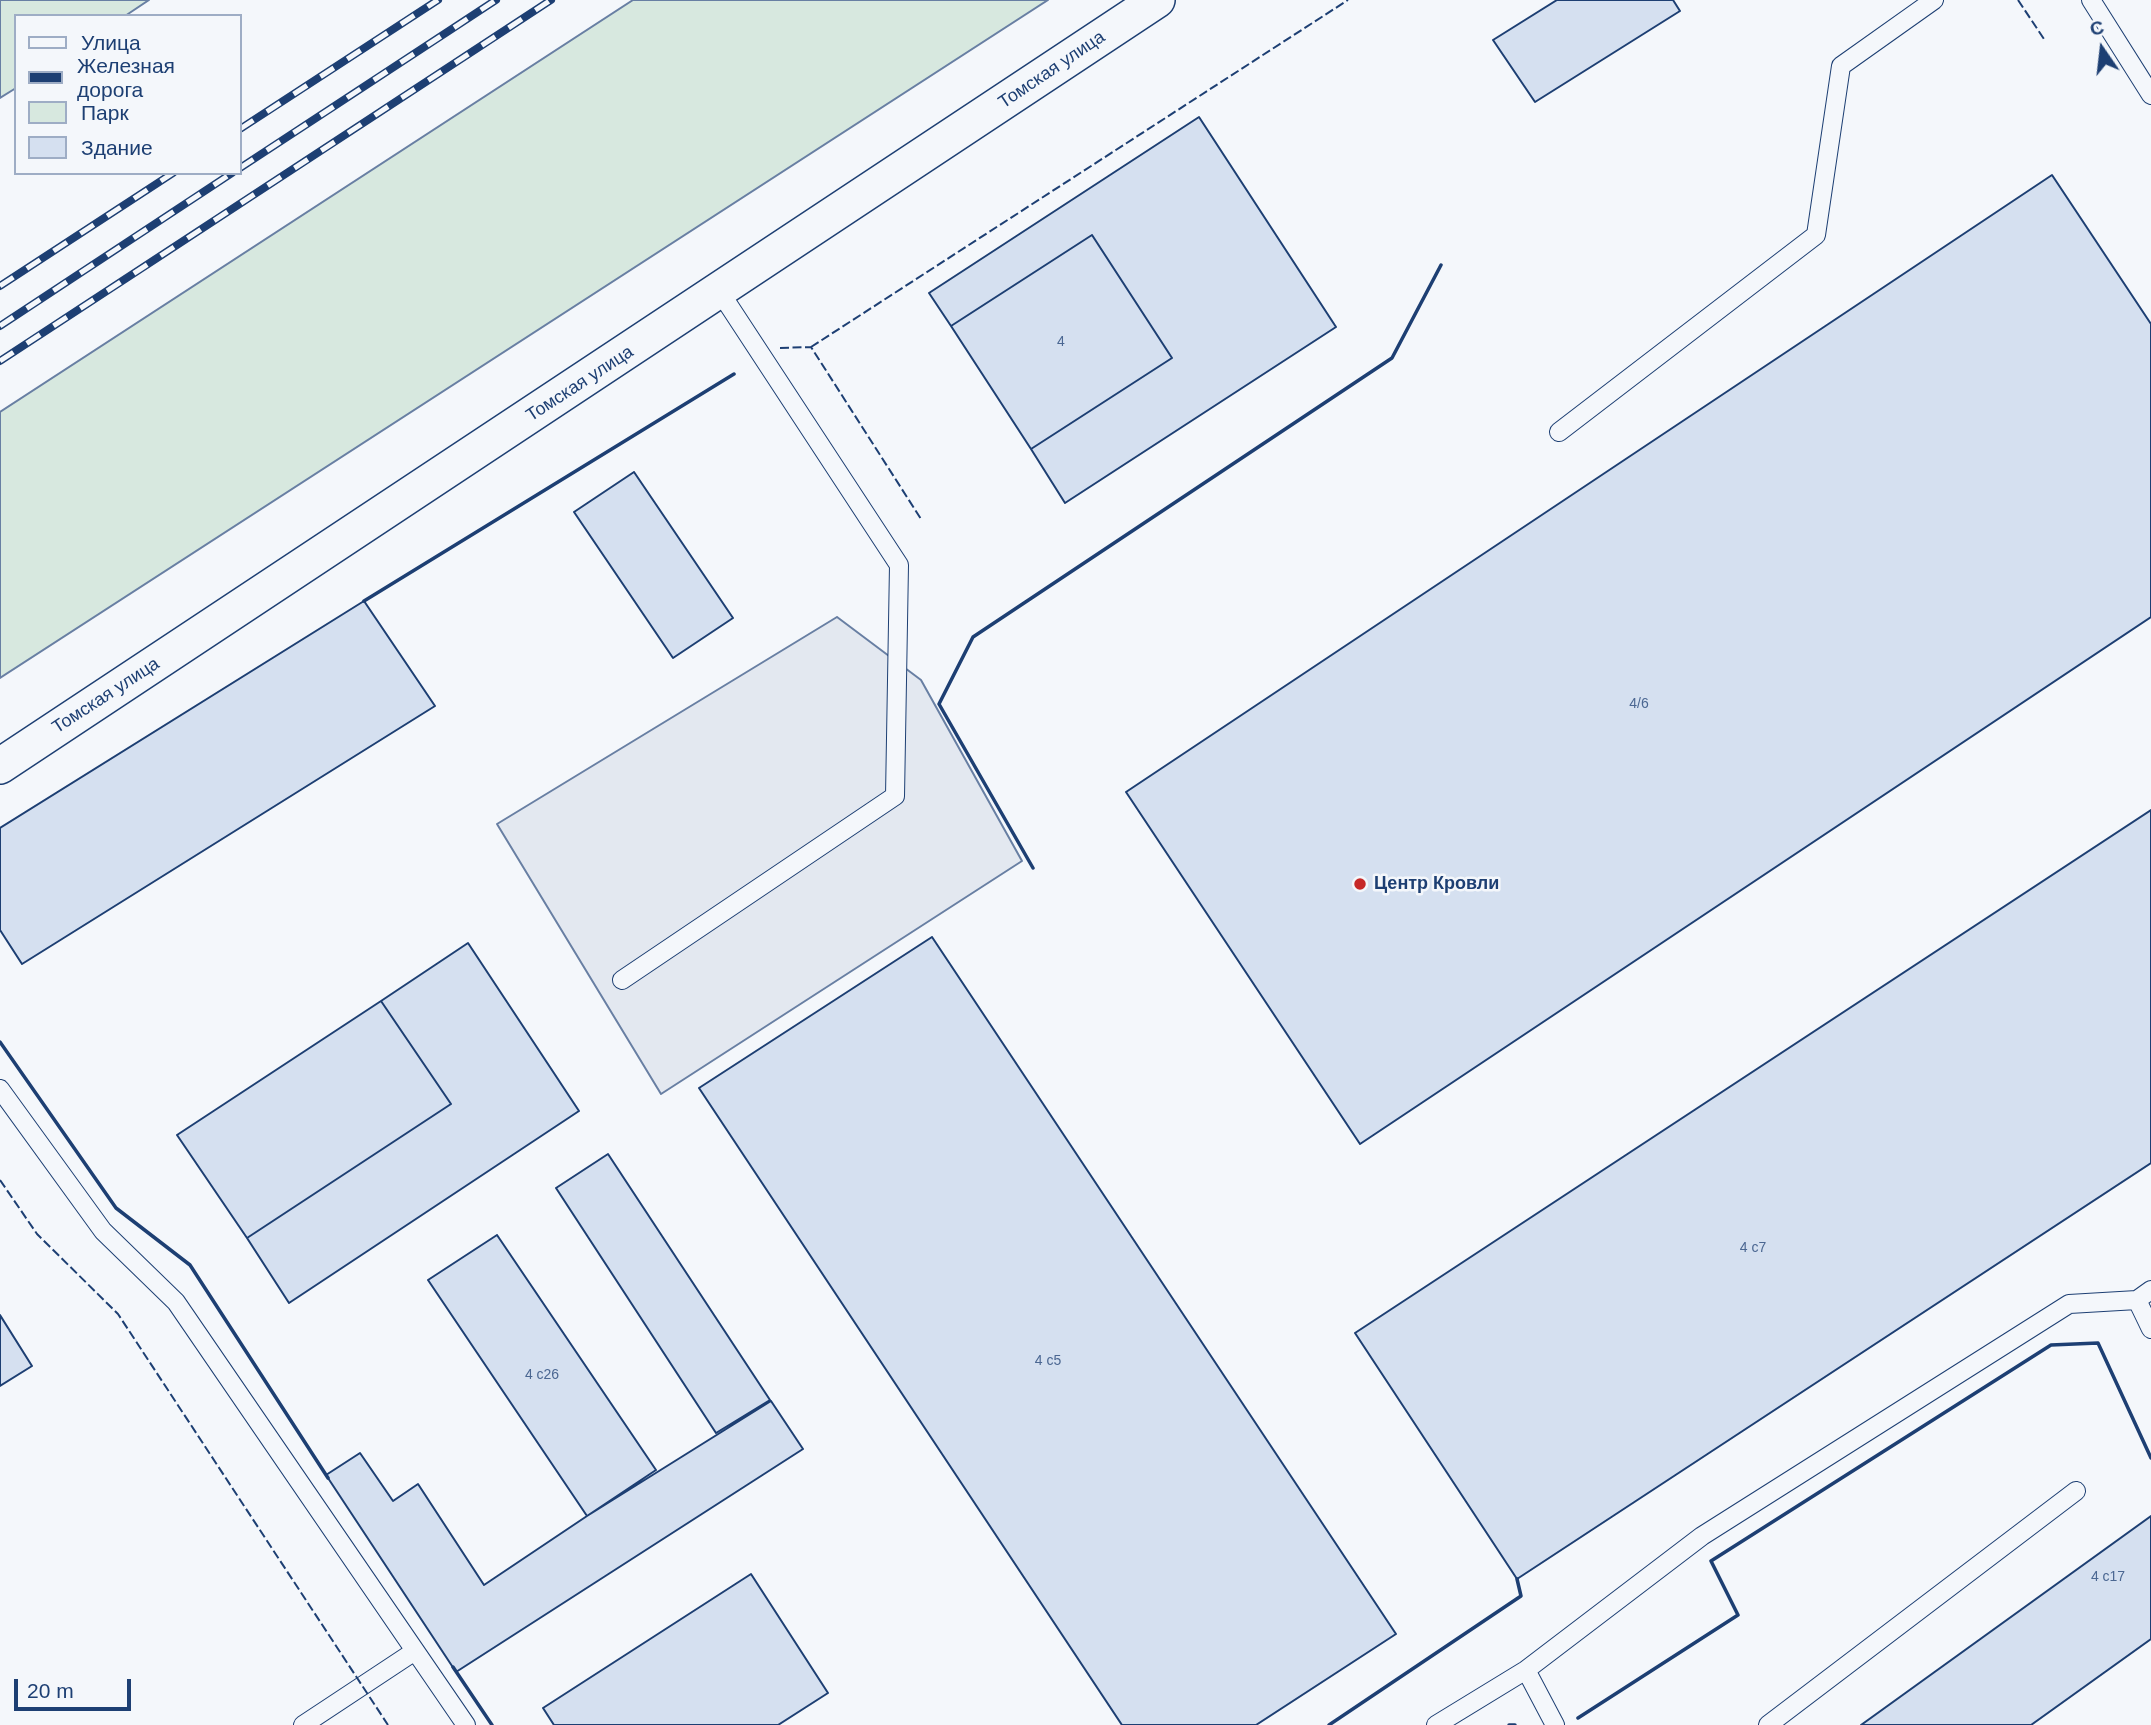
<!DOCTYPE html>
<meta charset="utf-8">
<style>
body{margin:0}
#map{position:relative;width:2151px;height:1725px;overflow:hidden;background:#f4f7fb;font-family:Helvetica,sans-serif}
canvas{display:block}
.legend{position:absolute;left:14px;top:14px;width:228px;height:161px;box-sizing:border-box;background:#f4f7fb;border:2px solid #9eadc5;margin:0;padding:9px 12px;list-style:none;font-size:21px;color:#1d3f73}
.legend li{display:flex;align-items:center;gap:14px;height:35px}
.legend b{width:35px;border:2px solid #9eadc5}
.north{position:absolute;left:2067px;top:14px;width:70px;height:70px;-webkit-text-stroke:5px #f4f7fb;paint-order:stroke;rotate:346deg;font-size:19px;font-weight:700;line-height:28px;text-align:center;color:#1d3f73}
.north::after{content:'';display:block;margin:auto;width:24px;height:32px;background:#1d3f73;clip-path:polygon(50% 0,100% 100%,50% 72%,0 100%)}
.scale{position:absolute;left:14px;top:1679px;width:117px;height:32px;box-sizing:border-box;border:4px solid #1d3f73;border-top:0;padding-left:9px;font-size:21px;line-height:24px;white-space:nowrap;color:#1d3f73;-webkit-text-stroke:5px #f4f7fb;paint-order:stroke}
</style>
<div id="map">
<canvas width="2151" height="1725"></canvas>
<ul class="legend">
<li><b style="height:9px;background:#f4f7fb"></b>Улица</li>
<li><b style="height:9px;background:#1d3f73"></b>Железная дорога</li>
<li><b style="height:19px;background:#d7e8df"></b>Парк</li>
<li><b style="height:19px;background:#d5e0f0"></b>Здание</li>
</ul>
<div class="north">С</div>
<div class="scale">20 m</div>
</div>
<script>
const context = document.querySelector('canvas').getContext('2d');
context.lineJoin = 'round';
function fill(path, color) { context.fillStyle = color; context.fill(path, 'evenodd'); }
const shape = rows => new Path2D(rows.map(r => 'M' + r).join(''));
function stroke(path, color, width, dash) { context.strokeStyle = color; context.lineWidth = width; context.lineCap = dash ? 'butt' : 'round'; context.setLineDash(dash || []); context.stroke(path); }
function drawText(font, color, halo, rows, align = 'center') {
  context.font = font + ' Helvetica,sans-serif'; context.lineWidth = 5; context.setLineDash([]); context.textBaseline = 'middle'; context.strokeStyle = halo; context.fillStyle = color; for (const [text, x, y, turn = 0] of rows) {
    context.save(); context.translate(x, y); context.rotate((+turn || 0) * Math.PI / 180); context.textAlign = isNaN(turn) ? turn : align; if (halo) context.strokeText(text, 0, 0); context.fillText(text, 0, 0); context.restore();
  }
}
const green = shape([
 [0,0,149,0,125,16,16,16,16,88,0,98,0,0],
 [633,0,1048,0,0,678,0,412,633,0]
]);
fill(green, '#d7e8df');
stroke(green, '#687fa3', 2);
const parking = shape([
 [837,617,921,680,1022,861,661,1094,497,824,837,617]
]);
fill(parking, '#e3e8f0');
stroke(parking, '#687fa3', 2);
const building = shape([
 [1557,0,1673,0,1680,11,1535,102,1493,40,1557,0],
 [1199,117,1336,327,1065,503,1031,449,1172,358,1092,235,951,326,929,293,1199,117],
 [2052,175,2151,324,2151,617,1360,1144,1126,792,2052,175],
 [1092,235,1172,358,1031,449,951,326,1092,235],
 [634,472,733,618,673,658,574,512,634,472],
 [364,601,435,706,22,964,0,930,0,828,364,601],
 [2151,810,2151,1163,1517,1579,1355,1333,2151,810],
 [932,937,1396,1634,1256,1725,1122,1725,699,1088,932,937],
 [468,943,579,1111,289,1303,247,1238,451,1104,381,1001,468,943],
 [381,1001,451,1104,247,1238,177,1135,381,1001],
 [608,1154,770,1400,716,1433,556,1188,608,1154],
 [497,1235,656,1470,587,1516,428,1280,497,1235],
 [0,1315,32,1366,0,1386,0,1315],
 [771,1401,803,1449,456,1672,326,1475,360,1453,393,1501,418,1484,484,1585,587,1516,771,1401],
 [2151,1516,2151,1639,2031,1725,1861,1725,2151,1516],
 [751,1574,828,1693,778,1725,554,1725,543,1708,751,1574]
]);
fill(building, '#d5e0f0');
stroke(building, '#1d3f73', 2);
const service = shape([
 [2091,0,2151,95],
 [1559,432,1816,235,1841,66,1934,0],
 [622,980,895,796,899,565,720,292],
 [0,1089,103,1231,176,1302,466,1725],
 [2137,1300,2151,1329],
 [1526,1670,1555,1725],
 [303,1725,415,1651],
 [1436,1725,1526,1670,1702,1536,2069,1304,2137,1300,2151,1290],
 [1768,1725,2076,1491]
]);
const minor = shape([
 [0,766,1157,0]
]);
stroke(service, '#1d3f73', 20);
stroke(minor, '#1d3f73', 38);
stroke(service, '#f4f7fb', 18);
stroke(minor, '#f4f7fb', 35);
const rail = shape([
 [240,129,438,0],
 [240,168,496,0],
 [0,286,173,173],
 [0,326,232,173],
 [0,361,551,0]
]);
stroke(rail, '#1d3f73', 8);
stroke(rail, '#f4f7fb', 5, [16]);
stroke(shape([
 [2018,0,2044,39],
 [811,347,1348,0],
 [780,348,811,347,921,519],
 [0,1180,37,1234,118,1314,388,1725]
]), '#1d3f73', 2, [9, 3.5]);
stroke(shape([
 [364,601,734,374],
 [1033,868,939,704,973,637,1392,358,1441,265],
 [0,1042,116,1208,190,1265,328,1478],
 [453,1667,492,1725],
 [1578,1718,1738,1615,1711,1561,2051,1345,2098,1343,2151,1458],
 [1329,1725,1521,1596,1517,1579],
 [1509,1725,1515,1725]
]), '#1d3f73', 3.5);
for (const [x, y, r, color] of [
 [1360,884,7,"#c62828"]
]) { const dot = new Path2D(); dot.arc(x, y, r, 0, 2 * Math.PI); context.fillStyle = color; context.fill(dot); stroke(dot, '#f4f7fb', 2.5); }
drawText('14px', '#4b6792', null, [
 ["4",1061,342],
 ["4/6",1639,704],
 ["4 с7",1753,1248],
 ["4 с5",1048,1361],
 ["4 с26",542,1375],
 ["4 с17",2108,1577]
]);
drawText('18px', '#1d3f73', '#f4f7fb', [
 ["Томская улица",1052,70,-34],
 ["Томская улица",580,384,-33],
 ["Томская улица",106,696,-33]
]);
drawText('bold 18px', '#1d3f73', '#f4f7fb', [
 ["Центр Кровли",1374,884]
], 'left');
</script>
